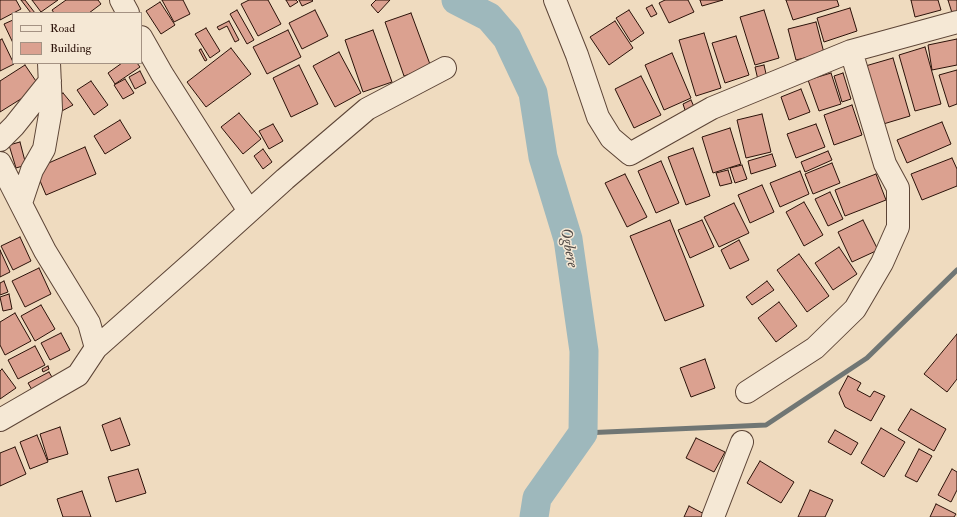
<!DOCTYPE html>
<style>
body{margin:0}
#map{position:relative;width:957px;height:517px;overflow:hidden;background:#efdbbf;font-family:"IM FELL Double Pica",serif}
canvas{display:block}
.legend{position:absolute;left:12px;top:12px;width:130px;height:52px;box-sizing:border-box;background:#f5e8d5;border:1px solid #a49283;margin:0;padding:5px 7px;list-style:none;font-size:12px;color:#2b1209}
.legend li{display:flex;align-items:center;gap:8px;height:20px}
.legend b{width:20px;border:1px solid #a49283}
</style>
<div id="map">
<canvas width="957" height="517"></canvas>
<ul class="legend">
<li><b style="height:5px;background:#f5e8d5"></b>Road</li>
<li><b style="height:11px;background:#dba190"></b>Building</li>
</ul>
</div>
<script>
const context = document.querySelector('canvas').getContext('2d');
context.lineJoin = 'round';
const shape = rows => new Path2D(rows.map(r => 'M' + r).join(''));
function stroke(path, color, width, dash) { context.strokeStyle = color; context.lineWidth = width; context.lineCap = dash ? 'butt' : 'round'; context.setLineDash(dash || []); context.stroke(path); }
function fill(path, color) { context.fillStyle = color; context.fill(path, 'evenodd'); }
function drawText(font, color, halo, rows, align = 'center') {
  context.font = font + ' "IM FELL Double Pica",serif'; context.lineWidth = 3; context.setLineDash([]); context.textBaseline = 'middle'; context.strokeStyle = halo; context.fillStyle = color; for (const [text, x, y, turn = 0] of rows) {
    context.save(); context.translate(x, y); context.rotate((+turn || 0) * Math.PI / 180); context.textAlign = isNaN(turn) ? turn : align; if (halo) context.strokeText(text, 0, 0); context.fillText(text, 0, 0); context.restore();
  }
}
stroke(shape([
 [583,433,766,425,867,358,957,270]
]), '#707674', 5);
stroke(shape([
 [456,0,489,17,507,38,533,93,543,157,568,239,584,351,583,433,537,498,534,517]
]), '#9eb8bc', 29);
const building = shape([
 [0,0,16,0,21,9,0,20,0,0],
 [21,0,25,0,35,13,31,13,21,0],
 [32,0,58,0,41,12,32,0],
 [66,0,98,0,101,4,89,13,54,13,52,10,66,0],
 [162,0,183,0,190,14,174,22,162,0],
 [249,0,268,0,281,24,258,36,241,4,249,0],
 [286,0,296,0,298,2,290,7,286,0],
 [299,0,312,0,313,1,302,6,299,0],
 [376,0,390,0,378,13,371,5,376,0],
 [665,0,688,0,694,12,669,23,659,3,665,0],
 [700,0,723,0,702,6,700,0],
 [786,0,837,0,839,6,793,20,786,0],
 [911,0,938,0,941,10,915,17,911,0],
 [948,0,957,0,957,15,953,16,948,0],
 [160,2,175,25,161,34,146,11,160,2],
 [652,5,657,14,651,17,646,8,652,5],
 [850,8,857,31,824,42,817,18,850,8],
 [237,10,254,40,247,44,230,14,237,10],
 [315,10,328,36,302,49,289,23,315,10],
 [629,10,644,33,631,42,616,18,629,10],
 [764,10,779,58,755,65,740,17,764,10],
 [411,13,431,67,404,76,385,22,411,13],
 [13,20,13,43,4,24,13,20],
 [229,21,239,40,235,42,227,26,219,30,217,27,229,21],
 [615,21,633,48,609,65,590,37,615,21],
 [816,22,824,53,796,60,788,29,816,22],
 [206,28,220,51,210,58,195,34,206,28],
 [288,30,301,57,267,74,253,47,288,30],
 [373,30,392,82,363,92,345,40,373,30],
 [704,33,721,88,696,96,679,40,704,33],
 [736,36,749,75,725,83,712,43,736,36],
 [2,39,14,64,0,71,0,40,2,39],
 [957,39,957,65,932,70,928,45,957,39],
 [925,47,941,104,915,111,899,55,925,47],
 [231,48,251,74,206,107,187,82,231,48],
 [201,49,207,60,205,61,199,50,201,49],
 [339,52,361,93,335,107,313,66,339,52],
 [672,53,691,98,664,110,645,65,672,53],
 [893,58,910,116,880,125,862,67,893,58],
 [122,63,137,63,140,67,115,84,108,73,122,63],
 [25,65,40,87,0,112,0,81,25,65],
 [299,65,318,104,291,117,273,78,299,65],
 [764,65,767,78,758,80,755,67,764,65],
 [957,70,957,104,949,107,939,75,957,70],
 [140,71,146,83,135,89,129,77,140,71],
 [831,73,841,104,819,111,808,80,831,73],
 [843,73,851,99,842,102,834,76,843,73],
 [641,76,661,115,634,128,615,89,641,76],
 [125,79,134,93,123,99,114,85,125,79],
 [91,81,108,105,94,115,77,90,91,81],
 [801,89,810,112,789,120,781,97,801,89],
 [63,93,73,105,60,112,54,99,63,93],
 [691,100,695,109,686,113,683,104,691,100],
 [852,105,862,135,834,145,824,115,852,105],
 [239,113,261,139,243,154,221,127,239,113],
 [762,114,771,152,746,158,737,120,762,114],
 [120,120,131,138,105,154,94,136,120,120],
 [942,122,951,144,907,163,897,140,942,122],
 [273,124,283,141,269,149,259,131,273,124],
 [816,124,825,147,796,158,787,134,816,124],
 [730,128,741,164,713,173,702,137,730,128],
 [20,142,26,165,16,168,9,145,20,142],
 [85,147,96,174,46,195,35,169,85,147],
 [693,148,710,196,686,205,668,157,693,148],
 [263,149,272,162,263,169,254,156,263,149],
 [828,151,832,160,805,172,801,162,828,151],
 [772,154,776,166,751,174,748,161,772,154],
 [952,158,957,169,957,186,922,200,911,174,952,158],
 [661,161,679,203,656,213,638,171,661,161],
 [832,163,840,183,813,194,805,174,832,163],
 [742,165,747,179,735,183,730,168,742,165],
 [728,170,732,183,720,186,716,173,728,170],
 [800,171,809,194,780,207,770,183,800,171],
 [625,174,647,217,627,227,605,183,625,174],
 [876,174,886,200,845,216,835,190,876,174],
 [762,185,774,212,750,223,738,195,762,185],
 [830,192,843,219,828,226,815,199,830,192],
 [804,202,823,235,804,246,786,212,804,202],
 [734,203,749,233,719,247,704,217,734,203],
 [670,220,704,306,665,321,630,236,670,220],
 [702,220,714,247,690,258,678,230,702,220],
 [863,220,878,250,852,262,838,232,863,220],
 [20,237,31,261,13,270,1,246,20,237],
 [739,240,749,260,730,269,721,250,739,240],
 [839,247,857,274,833,290,815,263,839,247],
 [0,250,10,272,0,277,0,250],
 [799,254,829,296,807,312,777,270,799,254],
 [39,268,51,294,25,307,12,281,39,268],
 [4,281,8,292,0,295,0,283,4,281],
 [767,281,774,290,752,305,746,297,767,281],
 [9,294,12,309,3,311,0,297,9,294],
 [779,302,797,326,776,342,758,318,779,302],
 [41,305,55,329,35,341,21,316,41,305],
 [15,313,31,341,5,355,0,345,0,322,15,313],
 [61,333,70,350,50,360,41,343,61,333],
 [957,334,957,379,947,392,924,374,957,334],
 [35,346,45,365,18,379,8,360,35,346],
 [705,359,715,388,691,397,680,368,705,359],
 [48,366,49,369,43,372,42,369,48,366],
 [2,369,16,388,0,399,0,371,2,369],
 [49,372,56,384,35,395,28,383,49,372],
 [848,376,861,383,857,390,870,397,874,391,885,396,871,421,845,407,839,393,848,376],
 [911,409,946,429,934,451,898,430,911,409],
 [120,418,130,445,111,451,102,425,120,418],
 [60,427,68,454,48,460,40,434,60,427],
 [881,428,905,442,884,477,861,463,881,428],
 [835,430,858,443,851,455,828,442,835,430],
 [37,435,48,462,30,469,20,442,37,435],
 [696,438,725,452,714,472,686,458,696,438],
 [15,447,26,474,0,486,0,453,15,447],
 [919,449,932,456,917,482,905,476,919,449],
 [760,461,794,482,781,503,747,483,760,461],
 [138,469,146,493,116,502,108,477,138,469],
 [952,469,957,472,957,490,951,502,938,495,952,469],
 [810,490,833,500,825,517,798,517,810,490],
 [82,491,91,517,63,517,57,499,82,491],
 [936,504,956,514,954,517,930,517,936,504],
 [689,506,710,517,684,517,689,506]
]);
fill(building, '#dba190');
stroke(building, '#2b1209', 1);
const minor = shape([
 [121,0,128,13],
 [555,0,577,55,598,117,611,138,630,154,712,108,851,51,957,22],
 [141,37,162,74,249,211],
 [0,140,14,126,50,81],
 [0,163,45,251,89,323,96,348],
 [21,203,32,170,44,149,51,109,49,63],
 [747,392,815,348,855,309,882,263,898,227,898,188,885,164,851,51],
 [0,420,78,375,96,348,202,254,285,179,367,109,445,68],
 [713,517,742,442]
]);
stroke(minor, '#5c4436', 24);
stroke(minor, '#f5e8d5', 22);
drawText('italic 16px', '#534c48', '#f5e8d5', [
 ["Ogbere",568,248,79]
]);
</script>
